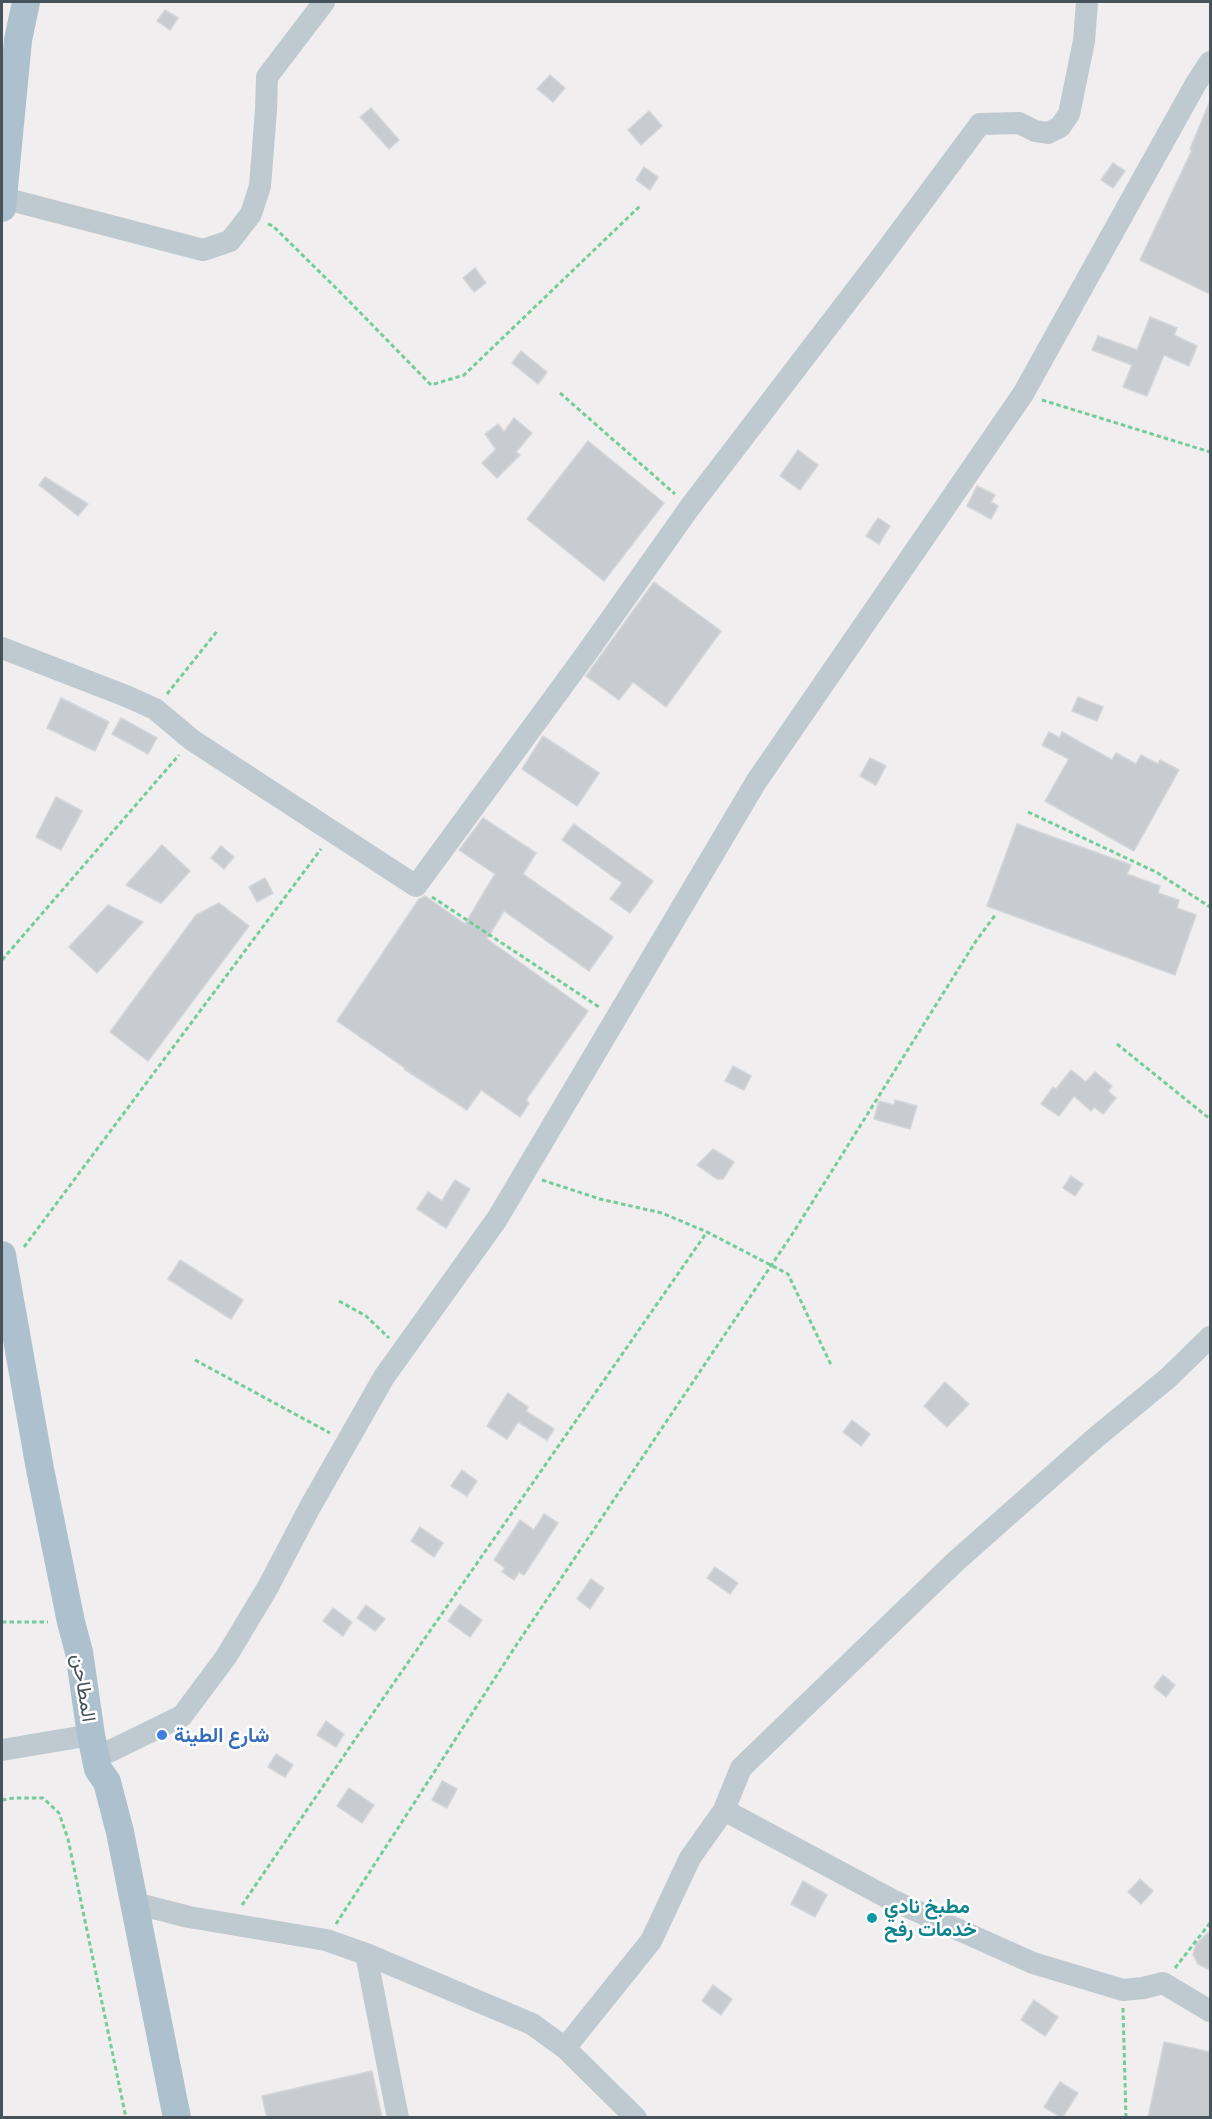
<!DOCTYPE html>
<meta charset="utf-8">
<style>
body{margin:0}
#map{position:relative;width:1212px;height:2119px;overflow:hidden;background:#f0eeee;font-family:Ubuntu,sans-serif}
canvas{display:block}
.frame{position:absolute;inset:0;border:3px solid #46535b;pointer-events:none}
</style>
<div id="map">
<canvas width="1212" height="2119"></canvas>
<div class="frame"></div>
</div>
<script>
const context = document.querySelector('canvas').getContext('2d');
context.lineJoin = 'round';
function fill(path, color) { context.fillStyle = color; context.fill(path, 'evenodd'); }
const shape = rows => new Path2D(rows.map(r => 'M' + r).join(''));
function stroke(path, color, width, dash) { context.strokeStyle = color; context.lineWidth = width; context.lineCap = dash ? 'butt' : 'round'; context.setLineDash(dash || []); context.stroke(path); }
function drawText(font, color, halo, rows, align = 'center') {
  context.font = font + ' Ubuntu,Vazirmatn,sans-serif'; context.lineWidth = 5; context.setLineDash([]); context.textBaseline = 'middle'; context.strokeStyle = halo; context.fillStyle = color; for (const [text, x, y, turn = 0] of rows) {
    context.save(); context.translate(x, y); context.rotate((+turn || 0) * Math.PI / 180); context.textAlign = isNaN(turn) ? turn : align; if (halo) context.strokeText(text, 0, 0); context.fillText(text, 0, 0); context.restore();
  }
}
const building = shape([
 [165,10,178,18,170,30,157,21,165,10],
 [550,75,565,88,553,102,537,89,550,75],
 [1210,101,1210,294,1140,260,1192,150,1190,149,1210,101],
 [371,108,399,140,389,149,360,117,371,108],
 [649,111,662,126,641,145,628,130,649,111],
 [1113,163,1125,171,1113,188,1101,180,1113,163],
 [644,167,658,177,650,190,636,180,644,167],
 [475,268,486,283,474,292,463,278,475,268],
 [1150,317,1177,328,1174,335,1197,346,1189,366,1164,355,1147,396,1123,387,1132,365,1092,350,1098,336,1137,350,1150,317],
 [521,351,547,372,538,384,512,363,521,351],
 [514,418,532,433,516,452,520,455,497,478,482,463,496,449,485,434,498,424,504,432,514,418],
 [588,441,664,503,604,581,527,519,588,441],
 [798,450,818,465,800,490,780,476,798,450],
 [45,477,88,504,78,516,39,485,45,477],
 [977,486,995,495,991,502,998,506,991,519,967,506,977,486],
 [878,518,890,526,879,544,866,536,878,518],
 [654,582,721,631,666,707,633,682,619,700,586,676,654,582],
 [1078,697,1103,707,1097,721,1072,711,1078,697],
 [61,698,109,722,95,751,47,728,61,698],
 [121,718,157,738,148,754,112,734,121,718],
 [1049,732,1060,738,1062,732,1112,760,1116,753,1136,764,1141,755,1158,764,1160,760,1179,770,1134,851,1045,801,1069,759,1042,745,1049,732],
 [543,736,599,773,577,806,522,769,543,736],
 [870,758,886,766,876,785,860,776,870,758],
 [56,797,82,811,61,850,36,837,56,797],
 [483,818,536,853,523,874,613,937,589,971,504,911,487,939,588,1011,526,1100,529,1103,520,1117,481,1090,467,1110,404,1069,405,1068,337,1021,419,899,425,896,465,924,495,874,459,850,483,818],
 [574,824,653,881,630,913,610,899,622,883,562,840,574,824],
 [1017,824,1131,865,1127,874,1160,886,1158,893,1179,900,1177,908,1196,915,1175,975,987,906,1017,824],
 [162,845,190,871,161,903,126,885,162,845],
 [221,846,234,857,224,869,211,858,221,846],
 [265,878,273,893,257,902,249,887,265,878],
 [219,903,249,926,148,1061,110,1032,196,915,219,903],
 [108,905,143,922,97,973,69,947,108,905],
 [733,1066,751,1076,744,1090,725,1081,733,1066],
 [1071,1070,1086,1082,1095,1072,1112,1086,1108,1091,1116,1098,1103,1114,1094,1107,1091,1111,1074,1096,1059,1116,1041,1104,1053,1087,1056,1089,1071,1070],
 [895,1100,917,1106,910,1129,874,1119,879,1101,894,1105,895,1100],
 [713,1149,734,1162,723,1179,717,1179,697,1165,713,1149],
 [1071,1176,1083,1184,1075,1196,1063,1188,1071,1176],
 [455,1180,470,1189,446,1228,417,1209,428,1192,442,1201,455,1180],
 [180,1260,243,1300,231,1319,168,1279,180,1260],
 [945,1382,969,1404,947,1427,924,1406,945,1382],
 [508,1393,528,1407,526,1411,554,1429,547,1440,518,1422,507,1439,487,1426,508,1393],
 [852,1420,870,1434,861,1446,843,1432,852,1420],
 [462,1470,477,1481,467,1496,451,1486,462,1470],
 [544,1514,558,1523,524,1575,519,1572,514,1580,502,1572,505,1568,494,1560,520,1520,534,1530,544,1514],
 [420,1527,443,1543,434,1557,411,1541,420,1527],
 [715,1567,738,1583,730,1594,707,1578,715,1567],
 [591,1579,604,1588,590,1609,577,1599,591,1579],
 [460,1604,482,1620,470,1637,448,1621,460,1604],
 [366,1605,385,1619,375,1631,357,1618,366,1605],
 [333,1608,352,1622,343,1636,323,1621,333,1608],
 [1163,1675,1175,1685,1166,1697,1154,1687,1163,1675],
 [326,1721,344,1734,336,1747,317,1735,326,1721],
 [276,1754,293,1765,285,1777,268,1767,276,1754],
 [442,1781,457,1789,447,1808,432,1800,442,1781],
 [349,1788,374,1805,362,1823,337,1806,349,1788],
 [1140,1879,1153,1891,1141,1904,1128,1892,1140,1879],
 [803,1881,827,1895,815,1917,791,1904,803,1881],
 [1210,1931,1210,1970,1198,1964,1193,1955,1196,1944,1210,1931],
 [713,1985,732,1999,721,2015,702,2001,713,1985],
 [1034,2000,1058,2017,1045,2036,1021,2020,1034,2000],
 [1164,2042,1210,2052,1210,2118,1148,2118,1164,2042],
 [372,2071,382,2118,267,2118,262,2096,372,2071],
 [1060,2082,1078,2093,1062,2118,1044,2107,1060,2082]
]);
fill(building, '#c8ccd1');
stroke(building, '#d2d5d9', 1.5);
stroke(shape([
 [268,224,273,226,342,294,431,385,464,375,640,206],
 [560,393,675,494],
 [1042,400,1210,452],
 [167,694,218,630],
 [1028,812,1156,872,1210,907],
 [432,897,599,1007],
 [2,960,179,755],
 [1117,1044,1210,1119],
 [542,1180,600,1199,662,1213,707,1232,788,1274,832,1367],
 [24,1247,321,849],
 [339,1301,366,1316,389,1338],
 [195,1360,330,1433],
 [2,1622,48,1622],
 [2,1800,14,1798,43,1798,59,1813,68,1839,126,2118],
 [242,1905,382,1700,707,1232],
 [336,1924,515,1647,793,1233,976,941,996,914],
 [1175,1968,1210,1923],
 [1123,2008,1126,2118]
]), '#74cc9a', 3, [4.5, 3]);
stroke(shape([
 [3,198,203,250,230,241,251,214,260,186,266,110,267,77,324,2],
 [2,648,126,696,155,709,192,740,416,886,586,654,690,507,882,256,980,124,1019,123,1035,131,1048,133,1060,127,1069,114,1084,41,1087,2],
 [2,1750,91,1735],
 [96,1758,182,1716,226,1657,268,1587,310,1507,384,1377,497,1219,756,782,1023,394,1195,85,1210,62],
 [724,1810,892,1900,1033,1963,1123,1990,1143,1988,1163,1983,1210,2011],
 [134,1903,189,1917,326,1940,366,1954,532,2024,565,2048,636,2118],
 [366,1954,398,2118],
 [565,2048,651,1941,690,1858,724,1810,741,1768,955,1562,1094,1439,1168,1378,1210,1337]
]), '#bec9d0', 22);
stroke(shape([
 [2,208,18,40,26,2],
 [2,1255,40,1469,71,1622,79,1652,91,1735,98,1769,107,1782,120,1832,177,2118]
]), '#adc0cd', 28);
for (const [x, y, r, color] of [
 [162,1735,6,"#3f7fe0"],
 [872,1918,6,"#0f9aa8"]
]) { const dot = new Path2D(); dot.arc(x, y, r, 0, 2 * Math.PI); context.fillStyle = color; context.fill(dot); stroke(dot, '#fff', 2); }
drawText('20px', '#46535b', '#fff', [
 ["المطاحن",84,1688,81]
]);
drawText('bold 20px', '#366cbe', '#fff', [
 ["شارع الطينة",174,1735]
], 'left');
drawText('bold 20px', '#0d838f', '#fff', [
 ["مطبخ نادي",884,1906],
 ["خدمات رفح",884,1929]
], 'left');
</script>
